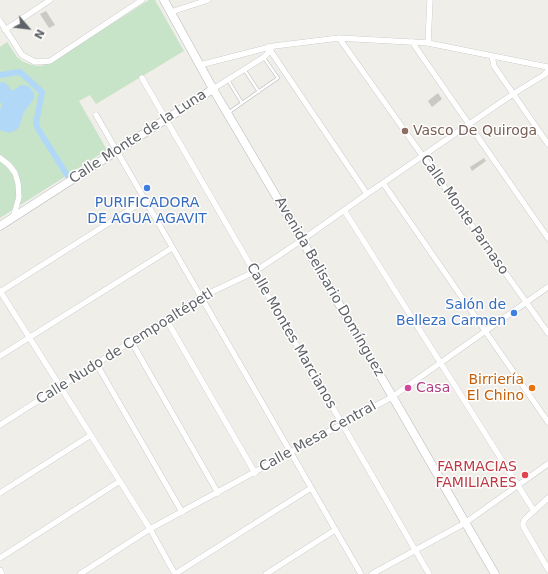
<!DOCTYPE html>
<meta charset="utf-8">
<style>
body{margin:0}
#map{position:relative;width:548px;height:574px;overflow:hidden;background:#f0eee8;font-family:"DejaVu Sans",sans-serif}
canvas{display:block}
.north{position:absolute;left:8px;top:8px;width:40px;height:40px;-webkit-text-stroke:3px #fff;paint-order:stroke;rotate:118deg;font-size:11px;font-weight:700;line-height:16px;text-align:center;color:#5f6367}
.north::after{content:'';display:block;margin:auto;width:14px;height:18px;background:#5f6367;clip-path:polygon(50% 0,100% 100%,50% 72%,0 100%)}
</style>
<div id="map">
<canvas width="548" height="574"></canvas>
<div class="north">N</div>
</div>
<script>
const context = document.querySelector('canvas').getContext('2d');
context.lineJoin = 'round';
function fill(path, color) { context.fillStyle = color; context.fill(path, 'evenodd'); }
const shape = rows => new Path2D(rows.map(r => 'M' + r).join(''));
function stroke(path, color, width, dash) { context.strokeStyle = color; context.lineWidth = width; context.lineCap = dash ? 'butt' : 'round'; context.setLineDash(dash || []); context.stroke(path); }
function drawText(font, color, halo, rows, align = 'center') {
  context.font = font + ' "DejaVu Sans",sans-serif'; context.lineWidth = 3; context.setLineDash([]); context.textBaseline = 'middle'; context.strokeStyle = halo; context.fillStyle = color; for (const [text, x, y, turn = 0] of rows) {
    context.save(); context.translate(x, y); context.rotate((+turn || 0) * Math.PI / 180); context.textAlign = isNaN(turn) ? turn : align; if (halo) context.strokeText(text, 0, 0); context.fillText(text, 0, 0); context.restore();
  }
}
fill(shape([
 [149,0,155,0,184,51,96,104,90,95,79,101,107,150,0,218,0,47,7,42,17,57,22,61,32,65,41,66,52,62]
]), '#c8e4c8');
fill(shape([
 [0,82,6,83,12,91,21,85,28,86,33,91,34,94,34,99,24,112,19,127,16,130,9,133,0,130,0,109,2,105,0,102]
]), '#b1d8f7');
stroke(shape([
 [0,75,20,72,42,92,36,123,38,129,69,178]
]), '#b1d8f7', 6);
fill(shape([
 [46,11,55,25,49,28,40,14],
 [438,93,442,99,432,107,428,101],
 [484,158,486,161,472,171,470,167]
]), '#cbc9c5');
const lane = shape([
 [244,69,259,92],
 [228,80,242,103,278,78,264,58],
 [228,113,242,103]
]);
const street = shape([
 [171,12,208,0],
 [0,21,22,55,35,62,50,61,142,0],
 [5,30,50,0],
 [339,38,548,333],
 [412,42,548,238],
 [428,43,430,0],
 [268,47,367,194],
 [492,56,494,66,548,144],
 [200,65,274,46,339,38,428,43,548,67],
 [142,78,429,574],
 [213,89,264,57,271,50],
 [96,115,361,574],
 [0,158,9,165,15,173,18,183,19,197,13,218],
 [383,183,548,422],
 [344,210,534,511],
 [0,291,150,529,175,574],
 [0,292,145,200],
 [166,319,255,473],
 [131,341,218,493],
 [0,356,172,248],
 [96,363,182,512],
 [0,425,201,297,254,272,302,240,367,194,513,94,544,75,548,70],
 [0,493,91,435],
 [548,498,525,519,523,523,523,526,548,569],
 [0,558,120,481],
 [0,570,2,574],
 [80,574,150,529,392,397,548,287],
 [175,574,311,488],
 [266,574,335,530],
 [372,574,465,523,548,464]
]);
const secondary = shape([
 [164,0,213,89,302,240,495,574],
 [0,226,213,89]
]);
stroke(lane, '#b5b8bb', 3.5);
stroke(street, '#b5b8bb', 6);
stroke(secondary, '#b4b7bb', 9);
stroke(lane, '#fff', 2.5);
stroke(street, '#fff', 5.5);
stroke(secondary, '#fff', 8);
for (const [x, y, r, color] of [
 [405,131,4,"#8d6e63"],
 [147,188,4,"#3f7fe0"],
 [514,313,4,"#3f7fe0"],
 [408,388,4,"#d1479c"],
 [532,388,4,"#e8710a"],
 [525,475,4,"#e0444e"]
]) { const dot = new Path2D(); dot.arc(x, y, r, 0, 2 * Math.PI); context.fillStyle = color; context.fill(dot); stroke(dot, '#fff', 1.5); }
drawText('14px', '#785e54', '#fff', [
 ["Vasco De Quiroga",413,131]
], 'left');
drawText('14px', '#5f6367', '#fff', [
 ["Calle Monte de la Luna",138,137,-33],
 ["Calle Monte Parnaso",464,215,55],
 ["Avenida Belisario Domínguez",329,287,60],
 ["Calle Montes Marcianos",291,336,60],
 ["Calle Nudo de Cempoaltépetl",125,347,-32],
 ["Calle Mesa Central",318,437,-29]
]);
drawText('14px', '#366cbe', '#fff', [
 ["PURIFICADORA",147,203],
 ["DE AGUA AGAVIT",147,219],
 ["Salón de",506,305,"right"],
 ["Belleza Carmen",506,321,"right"]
]);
drawText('14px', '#c56008', '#fff', [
 ["Birriería",524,380],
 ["El Chino",524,396]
], 'right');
drawText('14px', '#b23c85', '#fff', [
 ["Casa",416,388]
], 'left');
drawText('14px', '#be3a42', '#fff', [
 ["FARMACIAS",517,467],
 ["FAMILIARES",517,483]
], 'right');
</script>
